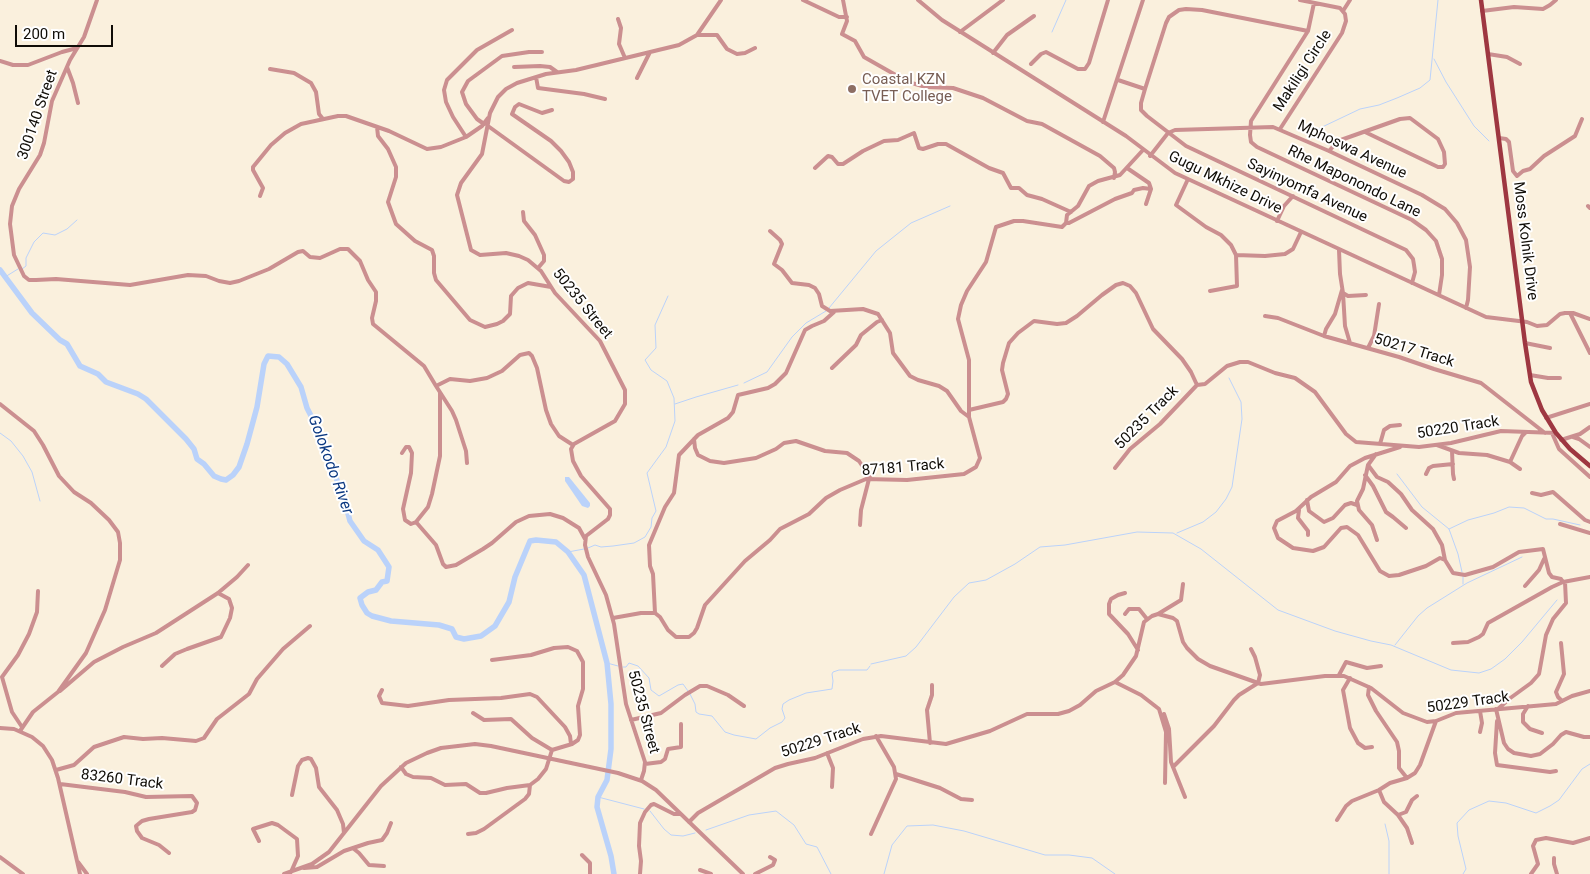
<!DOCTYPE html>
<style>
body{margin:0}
#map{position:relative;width:1590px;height:874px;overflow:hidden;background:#faf0dd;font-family:Roboto,sans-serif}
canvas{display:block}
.scale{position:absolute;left:15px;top:25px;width:98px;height:22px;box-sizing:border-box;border:2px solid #100d07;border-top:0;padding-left:6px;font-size:15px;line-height:18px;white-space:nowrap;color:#100d07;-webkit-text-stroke:4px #fff;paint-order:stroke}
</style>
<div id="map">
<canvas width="1590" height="874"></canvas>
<div class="scale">200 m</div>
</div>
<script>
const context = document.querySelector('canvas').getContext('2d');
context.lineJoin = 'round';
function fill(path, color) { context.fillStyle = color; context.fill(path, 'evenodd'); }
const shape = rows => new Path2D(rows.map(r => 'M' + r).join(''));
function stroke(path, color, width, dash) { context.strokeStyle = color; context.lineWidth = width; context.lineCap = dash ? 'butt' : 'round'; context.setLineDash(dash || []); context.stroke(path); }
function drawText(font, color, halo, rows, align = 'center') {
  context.font = font + ' Roboto,sans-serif'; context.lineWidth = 4; context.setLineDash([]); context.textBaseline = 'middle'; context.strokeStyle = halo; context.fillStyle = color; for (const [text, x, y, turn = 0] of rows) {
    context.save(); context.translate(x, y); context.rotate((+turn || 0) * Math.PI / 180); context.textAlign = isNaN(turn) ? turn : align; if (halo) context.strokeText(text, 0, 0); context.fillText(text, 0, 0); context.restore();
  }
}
fill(shape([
 [565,477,569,477,590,503,590,506,588,508,582,506,565,481]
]), '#bad2fa');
stroke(shape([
 [1052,32,1066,0],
 [1434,59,1446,82,1474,126,1489,141],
 [1318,129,1360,109,1379,105,1397,98,1420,88,1430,80,1438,0],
 [22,269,26,266,26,258,34,242,43,233,55,235,67,229,77,220],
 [5,277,18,269],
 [829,308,876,251,911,223,950,206],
 [744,383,767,372,792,337,806,323,826,311],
 [675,404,696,397,738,385],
 [0,433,11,441,23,456,32,472,40,501],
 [1397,474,1422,507,1449,529,1458,554,1462,572],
 [1449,529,1468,520,1494,513,1509,507,1524,508,1546,519,1553,519,1580,525],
 [1177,533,1203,522,1216,512,1226,499,1232,487,1242,419,1241,402,1229,378],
 [588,548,595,545,601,547,613,546,634,543,645,537,651,527,652,518,656,511,647,473,666,447,675,421,674,398,667,381,651,370,645,360,656,348,655,325,668,296],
 [568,552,584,549],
 [1463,576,1463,584],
 [1395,645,1418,616,1427,608,1467,583,1522,557],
 [607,663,618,666],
 [871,664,906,656,916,647,954,597,969,583,986,580,1015,564,1040,547,1065,545,1137,532,1173,533,1201,549,1278,610,1335,631,1371,641,1391,645,1451,670,1479,673,1491,669,1505,659,1522,642,1557,600],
 [623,667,626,667,629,663,638,666,649,678,651,690,659,696,678,685,683,684,688,691],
 [690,694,695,704,696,712,699,714,712,716,725,732,734,735,756,739,770,728,782,722,785,718,782,709,783,704,789,700,806,693,832,689,833,681,832,674,833,672,839,670,867,670,870,666],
 [598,797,644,809],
 [650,811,664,829,671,835,683,836,695,833],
 [1385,824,1389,841,1389,874],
 [706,830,749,815,776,811,794,825,806,844,817,847,831,874],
 [884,874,892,845,907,826,933,825,964,831,1045,855,1069,855,1092,858,1115,874],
 [1463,874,1466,869,1458,836,1457,823,1469,810,1489,801,1506,803,1536,813,1550,806,1559,800,1582,769,1590,764]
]), '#bad2fa', 1);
stroke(shape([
 [0,270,32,313,60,340,67,344,80,366,98,374,106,382,138,394,146,399,186,439,194,449,197,459,204,464,214,476,221,479,226,480,233,475,239,467,247,444,257,407,264,364,268,356,279,357,287,364,301,387,307,408,324,441,328,458,343,495,350,521,364,541,378,550,389,567,387,581,382,582,376,590,368,592,360,598,362,605,367,613,372,616,391,621,439,625,452,629,456,637,464,639,481,636,495,626,509,602,515,577,530,541,536,540,556,542,568,552,584,575,607,663,611,704,611,749,607,780,598,797,597,807,611,856,614,874]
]), '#bad2fa', 5.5);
stroke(shape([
 [97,0,84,37,70,60,52,101,44,143,40,155,19,189,12,206,10,224,14,255,24,276,29,280,36,280,56,279,130,285,188,275,206,276,219,281,230,283,239,281,269,269,298,252,303,251,310,257,320,258,340,249,348,249,360,261,368,280,376,292,376,301,372,318,373,324,424,366,436,386,450,379,470,381,487,378,502,371,520,355,529,353,532,356,537,368,546,410,551,424,559,436,573,445],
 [803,0,839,17,847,17],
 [843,0,847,21,842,34,855,41,864,57,908,82,926,87,953,88,983,98,1027,121,1042,124,1100,156,1114,168,1115,172,1114,178],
 [918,0,942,20,1126,136,1175,173,1486,317,1527,322,1537,326,1547,325,1560,314,1565,313,1573,313,1590,319],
 [1314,3,1308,31,1251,121,1250,135,1251,142,1257,147,1412,220,1426,230,1436,241,1442,259,1442,275,1439,295],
 [1343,11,1350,0],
 [1482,11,1514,7,1543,9,1550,5,1556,0],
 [618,19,621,28,619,44,625,58],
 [1308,31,1202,10,1186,9,1179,10,1169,17,1166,23,1145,89,1141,103,1141,110,1147,116,1186,146,1406,250,1413,259,1414,265,1415,272,1412,283],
 [960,32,1003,0],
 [698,35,717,35,727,49,737,54,745,53,755,48],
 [993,53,1007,35,1034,16],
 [1488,54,1507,57,1520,64],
 [0,61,13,65,28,65,62,52,77,48],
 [1031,64,1041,54,1046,52,1078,69,1085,69,1089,63,1108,0],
 [67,67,73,83,78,103],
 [514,67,540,66,550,67,557,72],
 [270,69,294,73,311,83,316,92,319,114,323,119],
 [536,77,538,88,584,94,605,99],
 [637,78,650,52],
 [1118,80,1145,89],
 [1103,122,1143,0],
 [484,124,477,119,466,104,462,92,468,81,502,56,529,52,542,52],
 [488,126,564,181,569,182,573,179,573,172,569,162,561,151,551,141,512,114,515,107,519,104,542,113,552,110],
 [377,127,378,136,388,149,396,167,396,177,388,202,396,224,415,241,432,250,434,256,434,273,436,280,470,320,485,327,497,324,503,321,510,314,511,296,518,288,528,283,551,287],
 [1280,129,1342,33,1346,21,1345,14,1340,8,1300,0],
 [466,137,453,117,446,102,444,90,447,80,477,50,512,30],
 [1499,138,1506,139,1509,142,1513,171,1517,176,1523,171,1530,169,1544,156,1575,136,1582,119],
 [1329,151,1338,141,1400,119,1410,118,1438,139,1444,152,1445,164,1443,167,1438,167,1365,132],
 [1150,156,1168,133,1175,130,1273,127,1329,151,1422,195,1445,209,1457,223,1466,240,1470,267,1468,300,1466,308],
 [815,168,828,156,832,157,838,164,843,164,863,151,884,141,898,140,914,133,919,148,923,149,938,144,946,144,989,168,1003,173,1011,188,1019,188,1027,195,1042,199,1071,212],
 [1127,168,1149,183,1151,189],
 [1188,179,1176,205,1206,227,1221,235,1231,245,1236,255,1237,286,1210,291],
 [260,196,263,188,253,170,253,167,271,145,285,133,301,124,338,116,346,116,389,131,427,149,441,147,466,137,482,126,488,118],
 [1146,204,1151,189],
 [1588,206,1590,208],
 [523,212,524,221,535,235,544,255,544,261,538,268],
 [1277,221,1284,206,1293,196],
 [1066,223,1069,223,1115,199,1132,193,1134,190,1143,188,1151,189],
 [770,231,780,240,782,244,774,264,782,270,792,283,809,285,815,288,819,294,822,306,830,311,863,309,878,314,890,333,893,353,910,376,918,380,939,386,947,391,961,411,969,417],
 [1339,250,1340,274,1343,293,1345,326,1350,343],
 [1236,255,1265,256,1285,254,1293,249,1301,232],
 [1343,293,1348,296,1366,295],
 [1570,313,1590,353],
 [1265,316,1278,318,1324,336,1399,357,1434,369,1481,383,1545,433],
 [1324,336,1326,329,1335,314,1342,290],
 [1525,343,1550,348],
 [1368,348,1374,336,1379,304],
 [832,368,856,345,861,335,877,322,882,320],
 [1530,375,1548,378,1560,378],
 [436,386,452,411,456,420,466,451,467,463],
 [0,404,34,431,43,445,59,476,74,492,91,503,109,520,118,532,120,543,120,560,105,610,86,653,58,692,33,712,20,731],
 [969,410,1003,402,1006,399,1008,394,1002,370,1003,363,1009,343,1018,333,1034,321,1057,324,1066,323,1077,316,1102,295,1116,285,1123,283,1130,286,1136,293,1153,329,1182,359,1191,372,1197,385,1205,384,1227,366,1240,362,1248,362,1275,373,1295,378,1315,392,1346,434,1356,442,1419,447,1451,443,1501,431,1556,433],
 [1546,418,1590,404],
 [1552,433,1559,449,1590,477],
 [1573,437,1579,439,1590,447],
 [694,439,695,448,698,455,710,461,724,463,756,458,776,449,784,443,796,441,825,451,847,453,859,461,871,479],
 [1561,440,1580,434,1590,427],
 [1380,444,1384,430,1390,426,1400,425],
 [1437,445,1459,453,1487,455,1510,462,1520,469],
 [1400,447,1365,458,1350,466,1336,482,1311,497,1296,511,1277,521,1274,528,1278,538,1293,548,1313,551,1324,547,1341,528,1347,527,1358,535,1380,571,1389,576,1399,575,1426,566,1440,558,1445,560,1453,573,1465,575,1493,567,1519,552,1543,549,1549,573,1552,577,1561,579,1563,582],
 [1452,451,1453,474,1454,479],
 [402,453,406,447,409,447,412,453,411,473,403,509,405,520,411,524,416,522,428,507,432,494,440,456,440,393],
 [1376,454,1368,465,1363,489,1357,501,1359,510,1372,525,1377,540],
 [1510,462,1522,436,1526,432],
 [1368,465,1377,477,1388,482,1401,494,1412,510,1433,529,1442,545,1445,560],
 [1115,468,1130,449,1160,424,1197,385],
 [1426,474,1429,468,1433,466,1453,464],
 [1365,475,1373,486,1386,512,1393,517,1406,528],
 [1532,493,1541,495,1553,492,1585,520,1590,522],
 [1307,500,1309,511,1324,522,1333,518,1345,505,1351,503,1357,505],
 [1299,510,1298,518,1308,531,1308,535],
 [416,522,436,545,443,564,446,567,456,565,483,549,492,543,516,522,529,516,550,514,563,518,579,528,585,539],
 [1560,524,1590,533],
 [860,525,861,510,869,479],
 [1525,586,1539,570,1544,559],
 [1125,593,1118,595,1111,599,1109,604,1109,614,1128,634,1138,650],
 [655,613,653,574,650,566,649,545,665,507,674,493,679,455,698,435,728,418,733,412,738,395,768,388,775,384,786,373,805,330,812,326,824,321,834,312],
 [1125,614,1129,609,1139,609,1147,619],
 [1158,614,1181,600,1183,584],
 [613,618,641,613,655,613,660,617,668,630,676,637,689,637,694,633,697,628,705,605,745,561,770,540,780,529,809,514,826,498,840,490,866,479,907,480,964,474,976,467,980,458,969,417,969,360,958,319,961,305,967,291,986,262,996,227,1014,221,1023,221,1062,227,1066,223,1067,215,1078,206,1089,186,1098,181,1120,175,1143,150],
 [1453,643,1468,642,1479,637,1483,634,1488,623,1552,587,1563,582,1590,577],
 [1561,643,1564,674,1556,692,1558,697,1562,701],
 [162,666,175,654,187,649,221,637,230,618,232,608,229,599,218,593],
 [1339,675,1346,662,1367,668,1381,666],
 [1350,678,1343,690,1350,728,1358,743,1365,748,1372,747],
 [1115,682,1141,695,1159,709,1166,732,1165,783],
 [1369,687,1368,695,1376,711,1397,742,1399,751,1399,768,1407,778],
 [382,690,379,696,382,703,408,706,449,700,501,698,530,694,537,697,565,727,570,736,571,744],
 [60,691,94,662,123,647,156,633,218,593,237,577,248,565],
 [1528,706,1523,714,1523,722,1530,729,1542,733],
 [1496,709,1504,743,1508,749,1514,753,1531,756,1540,754,1553,744,1561,735,1566,732,1584,737,1590,737],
 [1498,709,1509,699,1531,683,1539,674,1546,635,1553,619,1566,603,1565,582],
 [473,713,484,720,511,719,532,738,552,750],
 [1164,714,1169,729,1171,762,1185,797],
 [631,720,661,713,685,695,700,686,707,686,728,695,744,706],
 [1497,721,1495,753,1497,765,1550,772,1556,771],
 [22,727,12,712,2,677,18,655,29,634,37,612,38,591],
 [0,728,14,729,32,737,43,746,52,760,58,778,80,874],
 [1480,732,1482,723,1480,711],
 [930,743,927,710,932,695,932,685],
 [827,753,833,768,832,787],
 [645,764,661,762,665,759,668,749,681,747,681,724],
 [401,767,406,774,413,777,431,778,445,785,466,784,480,793,486,793,507,788,530,785,538,779,546,769,552,750,572,744,578,740,580,735,578,706,583,689,583,662,577,651,568,647,554,648,531,655,492,660],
 [1173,767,1214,726,1234,700,1239,695,1258,683,1260,675,1255,657,1251,649],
 [56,770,74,765,94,747,124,737,143,739,162,738,196,741,204,738,217,719,249,694,257,679,283,649,310,626],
 [896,774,940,788,961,799,972,800],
 [641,780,644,771,645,762,626,704,614,624,606,595,588,557,585,545,586,536,608,519,610,515,610,509,581,476,573,461,571,449,574,444,615,421,625,404,625,390,600,341,555,293,541,271,528,260,519,256,506,253,480,255,471,250,457,195,461,183,482,154,490,113,498,97,506,89,517,83,546,74,576,70,679,45,697,35,721,0],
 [60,784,125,792,146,797,192,796,197,803,195,810,192,812,149,819,142,821,136,826,137,831,142,838,159,845,169,853],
 [1379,790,1384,802,1398,815,1407,828,1412,843],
 [292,795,298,766,302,760,308,758,311,759,316,768,319,787,337,810,343,824,344,833],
 [1398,815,1406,812,1412,800,1417,796],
 [1337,820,1346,806,1352,801,1379,790,1390,783,1407,778,1415,773,1420,765,1436,721],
 [689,822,698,813,775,768,788,764,815,758,863,739,881,736,946,744,990,731,1027,714,1058,714,1069,711,1080,705,1096,691,1115,682,1123,675,1136,656,1144,622,1152,616,1158,614,1173,618,1177,621,1183,642,1187,648,1198,659,1210,666,1261,684,1325,676,1344,676,1371,688,1403,713,1427,722,1436,721,1456,713,1556,704,1572,696,1590,691],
 [468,834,476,833,484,829,525,799,529,794,530,785],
 [871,834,896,779,894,767,876,736],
 [259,841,253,829,272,823,278,825,297,839,298,856,291,872],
 [354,849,359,853,369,865,384,866],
 [582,855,590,863,590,874],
 [0,857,23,874],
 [1554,858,1554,864,1557,874],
 [78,862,87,874],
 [304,868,317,867,344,851,368,843,382,840,387,833,391,823],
 [700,870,711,874],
 [284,874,312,864,329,852,381,786,406,763,427,753,441,748,475,744,491,746,618,773,642,781,656,790,743,874],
 [640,874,641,861,639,846,640,823,645,812,651,805,654,804,674,814,680,814],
 [755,874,773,865,775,860,770,857],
 [1531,874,1538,864,1533,846,1536,840,1546,838,1573,843,1590,838]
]), '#cb8f90', 4);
stroke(shape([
 [1481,0,1525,343,1531,382,1542,410,1556,433,1570,449,1590,466]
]), '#9e3741', 4.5);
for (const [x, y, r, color] of [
 [852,89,5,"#8d6e63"]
]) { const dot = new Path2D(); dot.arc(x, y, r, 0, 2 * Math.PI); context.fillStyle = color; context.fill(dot); stroke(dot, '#fff', 2); }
drawText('15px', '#100d07', '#fff', [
 ["Makiligi Circle",1303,71,-57],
 ["300140 Street",38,115,-71],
 ["Mphoswa Avenue",1352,150,25],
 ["Rhe Maponondo Lane",1354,182,26],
 ["Gugu Mkhize Drive",1225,183,26],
 ["Sayinyomfa Avenue",1307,191,25],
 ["Moss Kolnik Drive",1525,241,83],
 ["50235 Street",582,304,51],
 ["50217 Track",1414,351,17],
 ["50235 Track",1147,418,-45],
 ["50220 Track",1458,428,-9],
 ["87181 Track",903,468,-5],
 ["50229 Track",1468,703,-8],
 ["50235 Street",643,712,75],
 ["50229 Track",821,741,-18],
 ["83260 Track",122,780,7]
]);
drawText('15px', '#785e54', '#fff', [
 ["Coastal KZN",862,80],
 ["TVET College",862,97]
], 'left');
drawText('italic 16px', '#0b3881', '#fff', [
 ["Golokodo River",330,465,70]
]);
</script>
